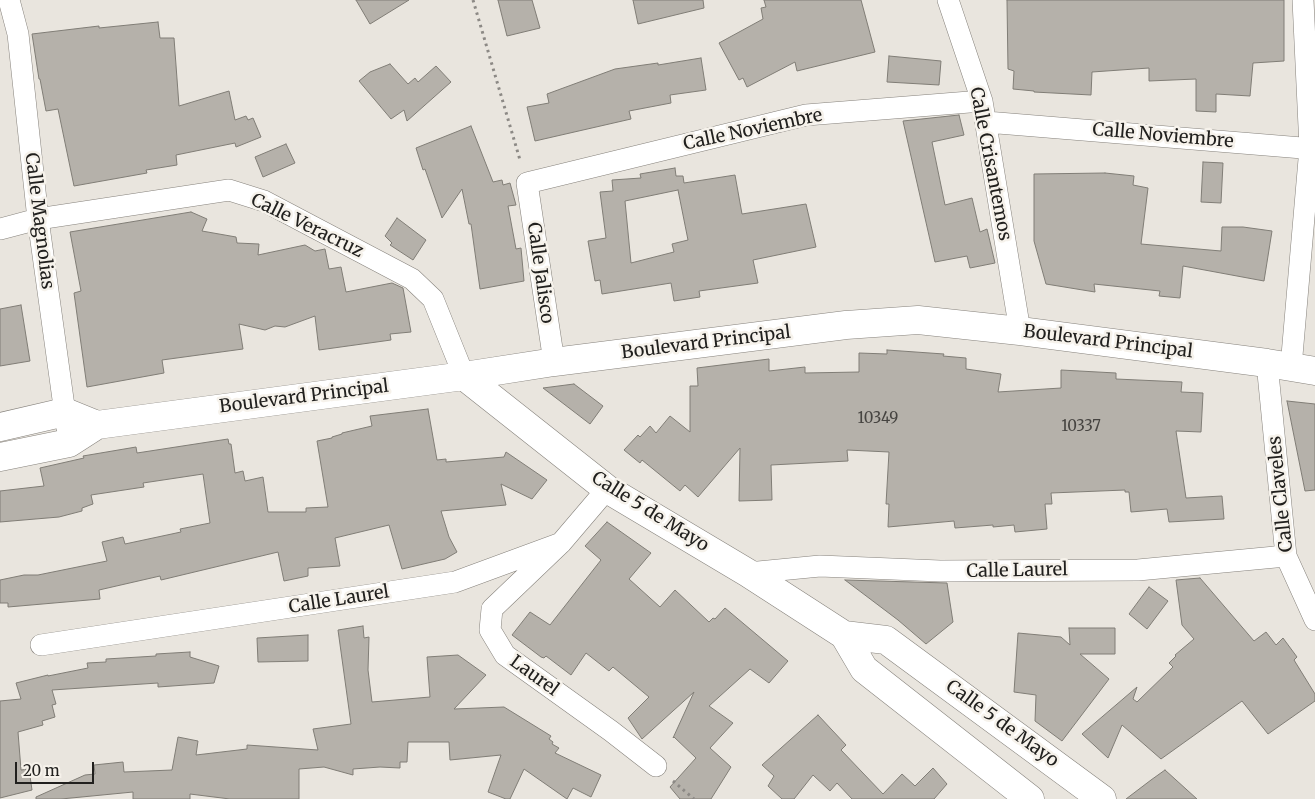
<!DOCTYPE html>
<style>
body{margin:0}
#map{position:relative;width:1315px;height:799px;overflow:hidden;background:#e9e5de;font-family:Merriweather,serif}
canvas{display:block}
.scale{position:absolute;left:15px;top:762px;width:79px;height:22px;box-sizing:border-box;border:2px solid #21201e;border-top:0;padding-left:6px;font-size:15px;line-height:18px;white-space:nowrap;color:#21201e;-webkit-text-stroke:4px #f6f2eb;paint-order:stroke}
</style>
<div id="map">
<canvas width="1315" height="799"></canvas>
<div class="scale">20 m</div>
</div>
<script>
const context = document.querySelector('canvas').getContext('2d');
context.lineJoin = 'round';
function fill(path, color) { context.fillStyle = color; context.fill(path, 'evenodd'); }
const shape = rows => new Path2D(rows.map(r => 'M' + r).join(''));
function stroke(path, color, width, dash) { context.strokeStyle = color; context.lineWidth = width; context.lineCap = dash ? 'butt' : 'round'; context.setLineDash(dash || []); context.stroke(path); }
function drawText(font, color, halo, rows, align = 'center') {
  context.font = font + ' Merriweather,serif'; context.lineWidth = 5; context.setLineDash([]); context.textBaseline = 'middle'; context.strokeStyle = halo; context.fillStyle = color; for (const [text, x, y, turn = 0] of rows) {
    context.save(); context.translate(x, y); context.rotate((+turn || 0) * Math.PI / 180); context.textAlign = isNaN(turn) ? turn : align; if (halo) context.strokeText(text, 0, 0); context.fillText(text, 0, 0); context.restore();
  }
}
const building = shape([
 [356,0,409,0,370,24,356,0],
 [498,0,532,0,540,28,507,36,498,0],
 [633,0,703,0,704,8,638,24,633,0],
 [764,0,861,0,875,52,797,71,795,62,747,87,743,78,739,80,719,43,763,19,761,8,766,7,764,0],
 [1007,0,1284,0,1284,61,1253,63,1250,96,1216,94,1216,112,1196,111,1196,79,1149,81,1149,68,1092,72,1091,95,1034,92,1034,91,1013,89,1014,71,1008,69,1007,0],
 [158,22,160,38,174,38,179,106,229,91,235,120,246,116,248,120,253,118,261,137,236,147,235,143,176,155,177,165,146,170,147,173,74,186,58,109,46,111,40,79,39,79,32,34,99,26,99,28,158,22],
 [889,56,941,61,939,85,887,82,889,56],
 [701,58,706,90,670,95,671,103,629,111,631,119,535,141,527,107,549,103,547,94,615,69,658,63,658,65,701,58],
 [390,64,408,84,415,78,418,82,436,66,451,82,407,121,404,110,391,119,359,81,370,72,390,64],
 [959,115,964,135,932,142,945,205,972,198,980,232,987,229,995,263,970,268,967,256,935,262,903,121,959,115],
 [471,126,493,182,502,180,503,185,510,183,516,205,508,206,516,249,521,248,524,281,480,289,471,224,469,224,462,189,442,218,425,169,423,170,416,148,471,126],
 [286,144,295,163,263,177,255,157,286,144],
 [1203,162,1223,163,1221,203,1201,202,1203,162],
 [675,168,676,176,683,176,684,183,735,175,742,214,806,204,816,247,753,260,758,283,699,291,700,297,674,301,671,283,602,294,600,280,595,281,588,241,606,238,600,192,613,191,612,180,641,178,640,174,675,168],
 [678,190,688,240,672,244,674,252,631,263,625,201,678,190],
 [1105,173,1134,176,1133,185,1148,188,1141,244,1221,251,1222,227,1243,227,1272,231,1264,281,1183,266,1180,298,1159,296,1160,291,1094,284,1095,292,1046,284,1034,241,1034,174,1105,173],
 [191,212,207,219,202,231,236,237,237,243,259,244,258,255,305,245,315,251,325,249,329,269,341,267,346,292,392,283,403,288,411,332,390,334,391,340,319,350,315,316,285,327,275,326,265,330,239,324,243,349,162,360,164,373,87,387,74,293,81,291,70,232,191,212],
 [397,218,426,240,413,260,390,245,392,243,385,236,397,218],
 [21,305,30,361,0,366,0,309,21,305],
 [887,350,944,354,943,356,966,358,966,369,1001,374,998,392,1061,388,1061,370,1116,373,1116,379,1182,382,1181,392,1203,393,1201,432,1176,431,1186,498,1222,496,1224,519,1169,522,1167,509,1131,512,1129,492,1125,492,1125,490,1051,493,1052,504,1045,504,1047,529,1015,532,1014,525,993,527,993,525,955,528,954,521,888,527,889,504,886,504,889,452,847,450,848,461,771,465,772,500,739,501,740,448,698,497,685,485,680,491,642,460,640,463,624,450,638,435,640,437,650,426,656,433,670,416,690,432,690,386,698,386,697,368,769,359,769,371,805,367,805,373,859,372,859,353,887,354,887,350],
 [574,384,603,406,590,424,543,388,574,384],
 [1287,401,1315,404,1315,490,1305,491,1287,401],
 [428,409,437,460,446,459,446,462,504,457,506,452,547,480,532,499,501,484,506,505,441,511,449,537,457,552,445,559,402,569,389,525,335,538,340,566,308,568,308,576,284,581,278,552,161,580,160,576,99,590,100,599,8,607,8,603,0,603,0,580,24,575,38,575,107,561,102,542,123,537,125,544,181,532,180,529,210,523,203,474,143,483,144,487,91,495,93,504,82,508,82,511,59,517,0,522,0,491,44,486,40,468,84,458,83,456,136,447,137,453,228,439,229,444,231,444,235,473,243,471,245,481,263,477,268,512,306,512,306,508,328,507,317,441,332,438,332,437,342,434,342,433,372,426,370,416,428,409],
 [607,522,651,553,629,579,660,607,675,590,709,622,713,618,715,619,725,608,788,661,769,683,750,669,709,706,733,723,710,748,731,767,711,799,680,799,670,787,696,758,674,737,673,738,694,692,642,739,628,718,649,697,613,667,609,671,586,653,571,675,546,656,544,658,541,657,512,635,530,612,550,625,601,560,585,546,607,522],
 [1200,578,1254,641,1266,632,1276,645,1283,638,1297,657,1294,660,1315,694,1315,701,1268,734,1242,701,1161,759,1122,725,1108,758,1082,734,1137,687,1133,699,1137,702,1173,667,1169,663,1176,656,1175,655,1194,639,1182,625,1176,580,1200,578],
 [845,580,947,583,953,622,926,644,898,620,845,580],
 [1149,587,1168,601,1147,629,1129,614,1149,587],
 [363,626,364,638,369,637,368,670,372,702,430,697,427,657,458,655,486,675,454,709,504,707,551,736,549,739,553,742,552,744,559,748,555,753,601,775,591,797,573,788,567,799,524,769,510,799,506,799,488,792,501,755,450,760,449,742,408,742,407,762,400,762,400,768,380,767,353,769,353,775,324,767,299,769,299,799,230,799,190,794,190,799,133,799,133,792,61,799,36,799,36,797,85,775,95,774,94,765,123,762,124,772,172,770,178,737,198,741,196,755,247,749,247,745,318,750,313,729,351,724,338,630,363,626],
 [1069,628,1115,628,1115,654,1080,654,1109,679,1062,741,1035,721,1036,695,1014,692,1018,633,1061,637,1070,645,1069,628],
 [308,635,308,661,258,662,257,638,308,635],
 [190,652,190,657,219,666,214,683,158,687,158,683,52,690,56,704,52,705,55,717,42,721,43,725,18,732,21,770,29,769,32,790,0,798,0,701,21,699,16,683,48,675,48,676,88,668,87,663,106,662,106,659,156,656,156,654,190,652],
 [818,715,846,745,841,750,883,794,902,774,915,786,933,768,947,784,934,799,852,799,837,783,830,791,813,775,794,799,782,799,768,786,774,776,762,765,818,715],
 [1165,770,1197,799,1126,799,1151,780,1165,770]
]);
fill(building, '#b5b1aa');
stroke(building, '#807d76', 1);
const street = shape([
 [9,0,18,34,38,219,67,428],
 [948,0,982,101,1020,331],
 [986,122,1315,149],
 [0,229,38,219,229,190,264,201,412,279,433,299,464,376],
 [554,362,527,183,806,115,982,101],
 [1267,363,1286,556,1315,620],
 [1291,367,1310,148,1303,0],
 [607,489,561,543,492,609,490,630,505,655,611,731,656,766],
 [748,573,820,566,940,571,1138,570,1286,556],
 [41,645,455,582,561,543]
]);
const secondary = shape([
 [464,376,607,489,748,573,844,635,864,669,1030,799],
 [0,427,65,412,97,425],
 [0,457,69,443,97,425,464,376,554,362,846,325,918,320,1020,331,1267,363,1315,371],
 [844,635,886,640,1102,799]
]);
stroke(street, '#86827c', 22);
stroke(secondary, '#86827c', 29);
stroke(shape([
 [473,0,520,160],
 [673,781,694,799]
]), '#8c8985', 3, [2.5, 4]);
stroke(street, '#fff', 21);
stroke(secondary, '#fff', 28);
drawText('15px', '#464441', null, [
 ["10349",878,419],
 ["10337",1081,427]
]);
drawText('18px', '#21201e', '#f6f2eb', [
 ["Calle Noviembre",753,130,-12],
 ["Calle Noviembre",1163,136,5],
 ["Calle Crisantemos",990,164,79],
 ["Calle Magnolias",39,221,83],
 ["Calle Veracruz",307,226,26],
 ["Calle Jalisco",540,273,82],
 ["Boulevard Principal",1108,342,7],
 ["Boulevard Principal",706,343,-7],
 ["Boulevard Principal",304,397,-7],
 ["Calle Claveles",1281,494,-96],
 ["Calle 5 de Mayo",650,512,32],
 ["Calle Laurel",1017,571,-1],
 ["Calle Laurel",339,600,-9],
 ["Laurel",534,676,36],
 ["Calle 5 de Mayo",1002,724,36]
]);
</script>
